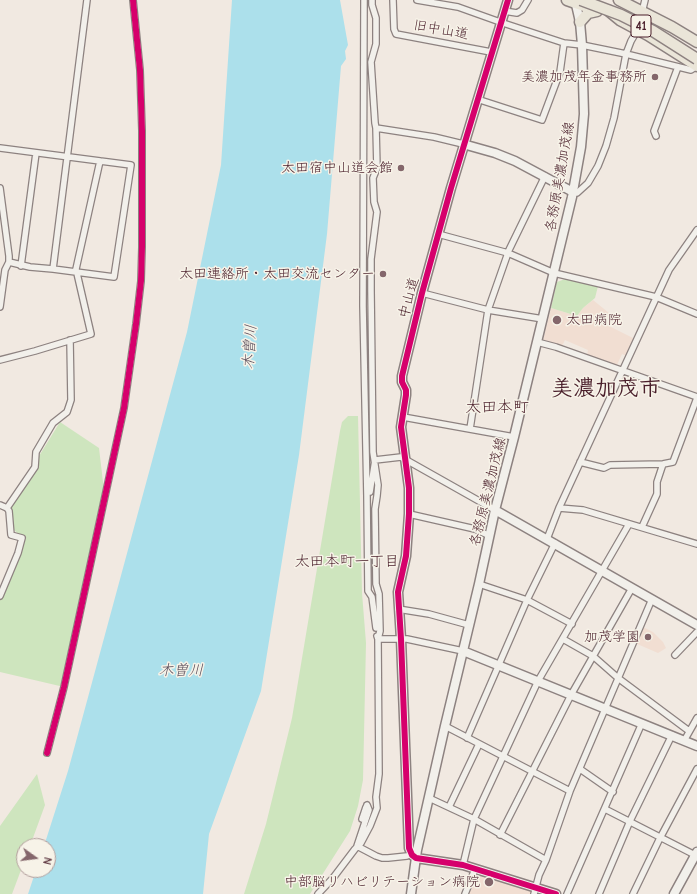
<!DOCTYPE html>
<meta charset="utf-8">
<style>
body{margin:0}
#map{position:relative;width:697px;height:894px;overflow:hidden;background:#f1e9e1;font-family:"Comic Neue",sans-serif}
canvas{display:block}
.north{position:absolute;left:16px;top:838px;width:40px;height:40px;box-sizing:border-box;background:#f7f3e8;border:1px solid #b29e9c;border-radius:50%;rotate:104deg;font-size:11px;font-weight:700;line-height:16px;text-align:center;color:#4a1f2b}
.north::after{content:'';display:block;margin:auto;width:14px;height:18px;background:#84666b;clip-path:polygon(50% 0,100% 100%,50% 72%,0 100%)}
</style>
<div id="map">
<canvas width="697" height="894"></canvas>
<div class="north">N</div>
</div>
<script>
const context = document.querySelector('canvas').getContext('2d');
context.lineJoin = 'round';
function fill(path, color) { context.fillStyle = color; context.fill(path, 'evenodd'); }
const shape = rows => new Path2D(rows.map(r => 'M' + r).join(''));
function stroke(path, color, width, dash) { context.strokeStyle = color; context.lineWidth = width; context.lineCap = dash ? 'butt' : 'round'; context.setLineDash(dash || []); context.stroke(path); }
function drawText(font, color, halo, rows, align = 'center') {
  context.font = font + ' "Comic Neue","Klee One",sans-serif'; context.lineWidth = 3; context.setLineDash([]); context.textBaseline = 'middle'; context.strokeStyle = halo; context.fillStyle = color; for (const [text, x, y, turn = 0] of rows) {
    context.save(); context.translate(x, y); context.rotate((+turn || 0) * Math.PI / 180); context.textAlign = isNaN(turn) ? turn : align; if (halo) context.strokeText(text, 0, 0); context.fillText(text, 0, 0); context.restore();
  }
}
fill(shape([
 [593,300,609,313,605,324,635,339,627,356,622,354,616,367,587,355,588,350,565,340,562,346,543,341,551,308,577,316,583,308],
 [643,627,653,632,663,642,666,648,663,650,658,653,635,643],
 [477,873,532,890,532,894,466,894,474,875]
]), '#f1ded2');
fill(shape([
 [565,279,598,286,595,298,583,308,577,316,551,308,557,282],
 [348,416,358,416,362,593,366,643,363,780,358,806,350,831,310,894,244,894,266,824,292,718,340,431,342,422],
 [60,422,99,448,105,499,64,687,0,672,0,596,24,539,14,530,7,508],
 [37,774,45,805,30,846,24,846,24,862,12,894,0,894,0,826]
]), '#cee5be');
fill(shape([
 [232,0,340,0,348,45,345,51,346,59,341,66,327,234,299,455,261,691,209,834,203,894,28,894,36,870,48,870,48,846,44,846,68,771,187,332,221,165]
]), '#ace0eb');
const street = shape([
 [364,0,363,306,367,497,368,591,372,597,376,628],
 [393,0,394,29,396,34,491,52],
 [417,0,458,7,500,22,564,43,582,45,626,54,691,70,697,66],
 [504,11,517,13,522,10,528,0],
 [477,99,542,120,560,72,564,43],
 [376,128,434,137,463,144],
 [656,136,654,131,678,67],
 [0,148,131,165,114,277,53,269,30,267,9,262],
 [0,188,9,256,9,262,5,270,0,307],
 [573,192,577,193,588,183,598,166,606,146,614,118,626,54,631,41,638,29,645,0],
 [438,234,508,253,554,273,656,297,697,314],
 [21,266,36,153],
 [53,269,87,0],
 [422,293,488,310,543,319],
 [537,342,556,347,697,397],
 [0,360,35,351,91,334,76,269,100,161],
 [403,417,514,437],
 [470,429,488,310,509,250,545,176],
 [580,462,604,468,610,465,663,464,673,462,697,398],
 [370,492,375,460,401,457,495,510],
 [0,505,7,508,9,511,11,535,22,538,18,553,0,596],
 [7,508,35,467,36,452,53,423,67,412,71,400,70,340],
 [559,508,583,510,697,544],
 [409,514,475,529,490,536],
 [642,527,657,494,657,482,663,464],
 [547,539,559,508,669,270,697,230],
 [479,584,527,600,572,624],
 [398,609,429,614,469,625],
 [377,636,378,639,407,639,463,651],
 [563,639,593,656,618,678,689,731],
 [675,655,697,632],
 [445,726,570,791],
 [467,738,527,600,555,543],
 [684,741,697,718],
 [47,753,64,687,124,408,136,324,141,281,142,247,142,131,140,70,133,0],
 [580,769,613,792],
 [429,798,474,819,546,860],
 [367,805,369,810,357,846,376,856,382,858,388,858,407,856],
 [449,807,479,744],
 [605,809,697,856],
 [362,819,366,807],
 [500,835,571,695,632,588],
 [463,865,474,819,538,681,629,524],
 [318,894,333,878,355,849,361,843,370,826,377,808,376,797,379,774,378,639,380,631,379,594,376,584,375,509,377,496,378,485,373,452,371,291,371,259,377,212,374,202,373,178,377,168,376,128,375,123,371,62,376,44,376,18,372,5,372,0],
 [465,894,475,869],
 [534,894,539,875,546,860,570,791,652,599],
 [567,894,642,723],
 [599,894,630,821,672,735],
 [633,894,659,840,697,769]
]);
const secondary = shape([
 [508,0,451,188,422,293,402,376,402,382,406,390,406,395,401,427,409,488,409,514,406,556,398,592,401,639,409,848,412,855,416,858,463,865,556,894],
 [463,144,495,153,515,161,573,192],
 [495,510,697,625],
 [463,651,697,746],
 [411,894,417,850,445,726,479,584,495,510,514,437,572,197,581,147,584,114,582,45,580,22,575,0],
 [674,894,697,852]
]);
const highway = shape([
 [567,0,590,8],
 [619,0,672,27,697,42],
 [609,11,620,20,648,35,697,66],
 [580,22,588,13,597,11]
]);
stroke(street, '#8d8280', 8);
stroke(secondary, '#8d8280', 11);
stroke(highway, '#8d8280', 13);
stroke(street, '#f2f0eb', 5.5);
stroke(secondary, '#f2f0eb', 8);
stroke(highway, '#eae5d8', 10);
const highwayBridge = shape([
 [581,0,621,15,653,31,697,59]
]);
stroke(highwayBridge, '#8d8280', 13, []);
stroke(highwayBridge, '#eae5d8', 10);
stroke(shape([
 [508,0,451,188,422,293,402,376,402,382,406,390,406,395,401,427,409,488,409,514,406,556,398,592,401,639,409,848,412,855,416,858,463,865,556,894],
 [47,753,64,687,124,408,136,324,141,281,142,247,142,131,140,70,133,0]
]), '#d6006c', 6);
for (const [x, y, r, color] of [
 [655,77,4,"#84666b"],
 [401,168,4,"#84666b"],
 [383,274,4,"#84666b"],
 [557,320,5,"#84666b"],
 [648,637,4,"#84666b"],
 [489,882,5,"#84666b"]
]) { const dot = new Path2D(); dot.arc(x, y, r, 0, 2 * Math.PI); context.fillStyle = color; context.fill(dot); stroke(dot, '#f7f3e8', 1.5); }
for (const [x, y, w] of [
 [641,26,20]
]) { const box = new Path2D(); box.roundRect(x - w / 2, y - 11, w, 22, 3); context.fillStyle = '#f7f3e8'; context.fill(box); stroke(box, '#4a1f2b', 1); }
drawText('bold 13px', '#4a1f2b', null, [
 ["41",641,26]
]);
drawText('14px', '#4a1f2b', '#f7f3e8', [
 ["旧中山道",441,30,10],
 ["各務原美濃加茂線",560,177,-80],
 ["中山道",409,298,-75],
 ["各務原美濃加茂線",488,492,-76]
]);
drawText('14px', '#4a1f2b', '#f7f3e8', [
 ["美濃加茂年金事務所",647,77],
 ["太田宿中山道会館",393,168],
 ["太田連絡所・太田交流センター",375,274],
 ["太田病院",566,320,"left"],
 ["加茂学園",640,637],
 ["中部脳リハビリテーション病院",480,882]
], 'right');
drawText('italic 15px', '#5b4e5c', '#f7f3e8', [
 ["木曽川",250,347,-86],
 ["木曽川",181,671]
]);
drawText('15px', '#4a1f2b', '#f7f3e8', [
 ["太田本町一丁目",347,562]
]);
drawText('16px', '#4a1f2b', '#f7f3e8', [
 ["太田本町",497,407]
]);
drawText('bold 22px', '#4a1f2b', '#f7f3e8', [
 ["美濃加茂市",606,389]
]);
</script>
